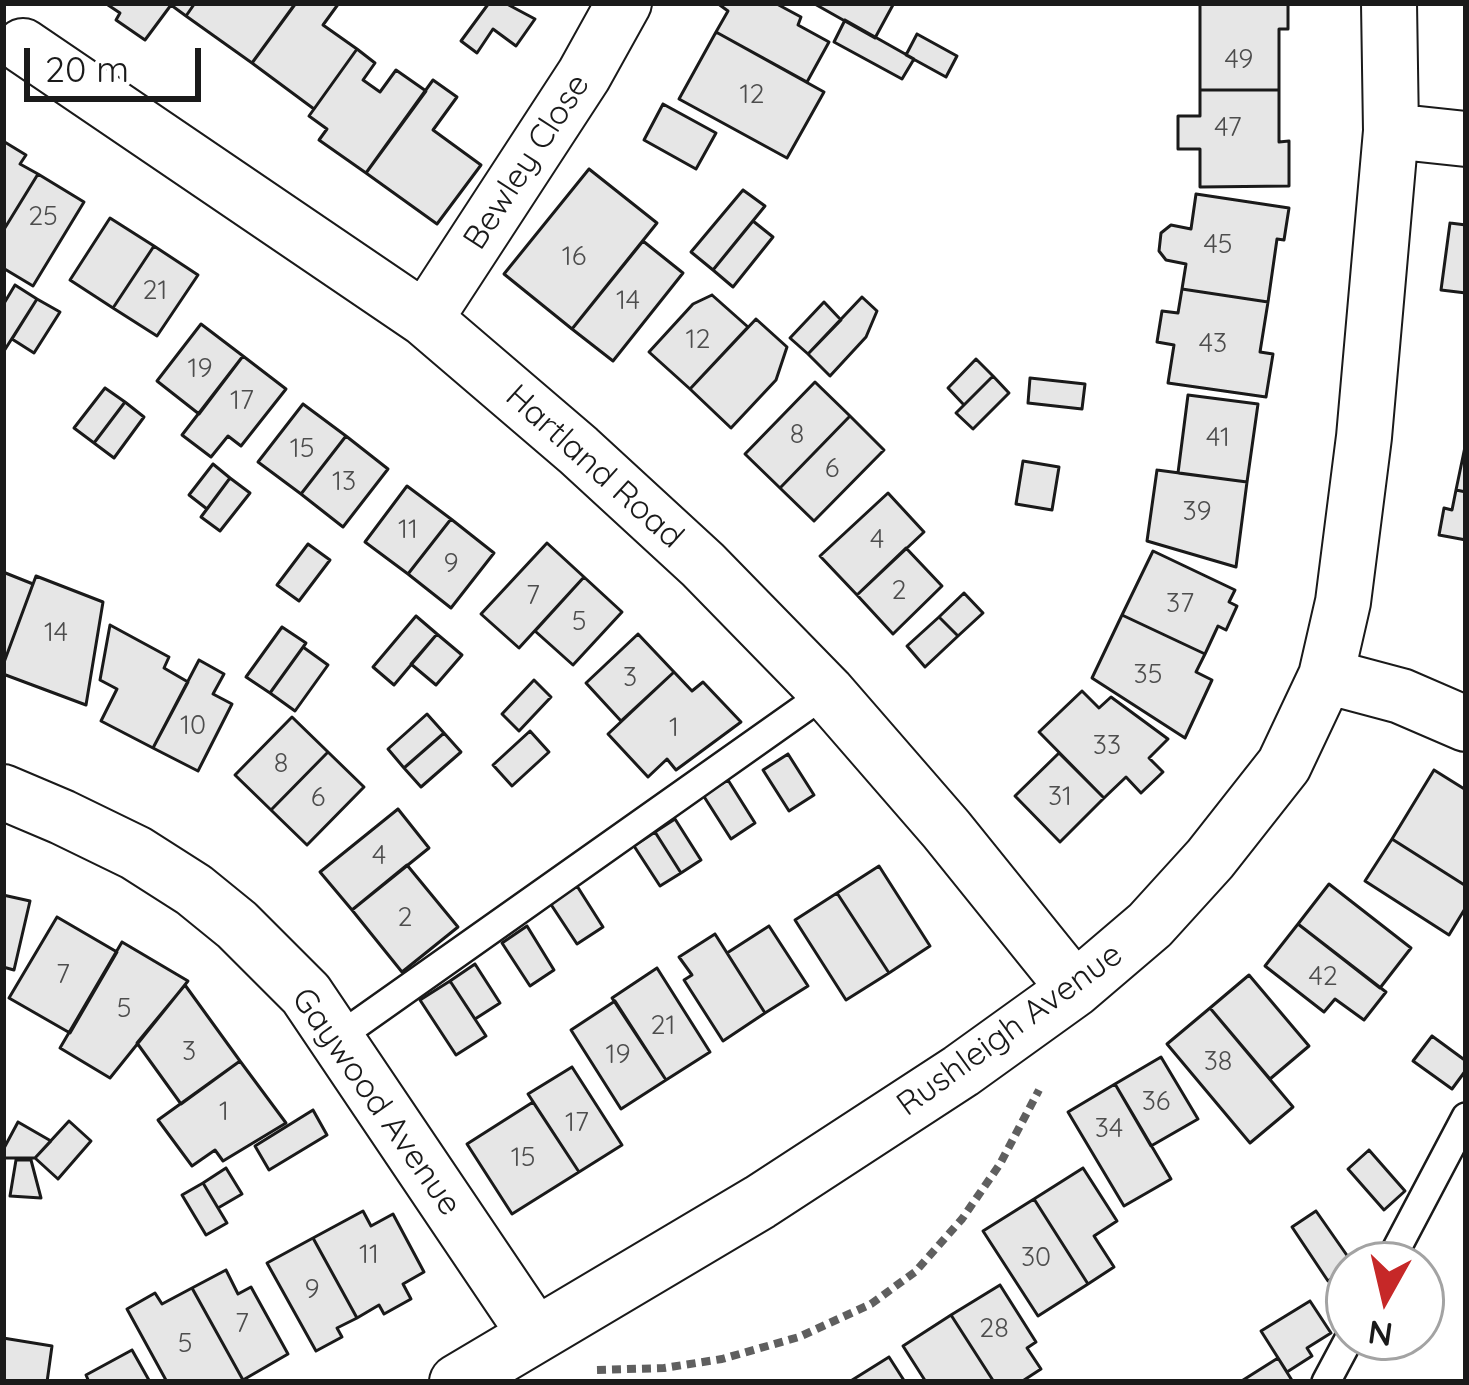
<!DOCTYPE html>
<style>
body{margin:0}
#map{position:relative;width:1469px;height:1385px;overflow:hidden;background:#fff;font-family:Quicksand,sans-serif}
canvas{display:block}
.frame{position:absolute;inset:0;border:6px solid #1a1a1a;pointer-events:none}
.north{position:absolute;left:1325px;top:1241px;width:120px;height:120px;box-sizing:border-box;background:#fff;border:3px solid #a3a3a3;border-radius:50%;rotate:188deg;font-size:33px;font-weight:700;line-height:48px;text-align:center;color:#1a1a1a}
.north::after{content:'';display:block;margin:auto;width:42px;height:54px;background:#c62828;clip-path:polygon(50% 0,100% 100%,50% 72%,0 100%)}
.scale{position:absolute;left:24px;top:48px;width:177px;height:54px;box-sizing:border-box;border:6px solid #1a1a1a;border-top:0;padding-left:15px;font-size:36px;line-height:42px;white-space:nowrap;color:#1a1a1a;-webkit-text-stroke:9px #fff;paint-order:stroke}
</style>
<div id="map">
<canvas width="1469" height="1385"></canvas>
<div class="frame"></div>
<div class="north">N</div>
<div class="scale">20 m</div>
</div>
<script>
const context = document.querySelector('canvas').getContext('2d');
context.lineJoin = 'round';
function fill(path, color) { context.fillStyle = color; context.fill(path, 'evenodd'); }
const shape = rows => new Path2D(rows.map(r => 'M' + r).join(''));
function stroke(path, color, width, dash) { context.strokeStyle = color; context.lineWidth = width; context.lineCap = dash ? 'butt' : 'round'; context.setLineDash(dash || []); context.stroke(path); }
function drawText(font, color, halo, rows, align = 'center') {
  context.font = font + ' Quicksand,sans-serif'; context.lineWidth = 9; context.setLineDash([]); context.textBaseline = 'middle'; context.strokeStyle = halo; context.fillStyle = color; for (const [text, x, y, turn = 0] of rows) {
    context.save(); context.translate(x, y); context.rotate((+turn || 0) * Math.PI / 180); context.textAlign = isNaN(turn) ? turn : align; if (halo) context.strokeText(text, 0, 0); context.fillText(text, 0, 0); context.restore();
  }
}
const building = shape([
 [105,3,195,3,186,16,171,5,145,40,116,20,120,13,105,3],
 [195,3,293,3,295,4,252,63,186,16,195,3],
 [296,3,339,3,323,25,357,49,314,109,252,63,296,3],
 [489,3,505,3,535,19,516,46,493,29,477,53,461,41,489,3],
 [717,3,775,3,801,17,798,25,829,42,807,82,716,32,728,11,717,3],
 [813,3,894,3,875,38,813,3],
 [1200,3,1288,3,1288,29,1279,29,1279,90,1200,90,1200,3],
 [845,20,914,59,902,79,834,42,845,20],
 [716,32,824,92,787,158,679,99,716,32],
 [917,34,957,56,946,77,906,55,917,34],
 [357,49,375,63,363,80,380,92,396,70,426,91,366,173,319,140,327,129,309,116,357,49],
 [433,80,457,97,433,130,481,165,437,224,366,173,433,80],
 [1200,90,1279,90,1279,142,1289,141,1289,186,1200,187,1200,149,1178,149,1178,116,1200,116,1200,90],
 [663,104,716,133,696,169,644,140,663,104],
 [3,141,26,155,20,164,38,174,3,231,3,141],
 [589,169,657,223,572,329,504,274,589,169],
 [38,174,84,202,33,286,3,268,3,231,38,174],
 [743,190,765,206,713,270,691,252,743,190],
 [1196,194,1289,208,1284,240,1277,239,1268,302,1182,289,1186,264,1166,260,1159,251,1161,233,1171,225,1191,229,1196,194],
 [110,218,154,246,113,308,70,280,110,218],
 [753,221,773,237,733,287,713,270,753,221],
 [1450,223,1466,225,1466,293,1441,290,1450,223],
 [643,241,683,273,613,361,572,329,643,241],
 [154,246,198,275,157,336,113,308,154,246],
 [15,285,37,299,4,351,3,305,15,285],
 [1182,289,1268,302,1260,352,1273,354,1266,397,1168,383,1174,345,1157,342,1162,311,1178,313,1182,289],
 [712,295,748,327,690,389,649,352,693,304,712,295],
 [862,297,877,311,866,337,830,376,808,354,862,297],
 [37,299,60,312,34,353,12,339,37,299],
 [824,302,841,320,808,354,790,338,824,302],
 [756,319,787,347,776,380,731,428,690,389,756,319],
 [201,324,243,356,199,414,157,381,201,324],
 [243,356,286,389,241,446,228,436,211,457,182,435,243,356],
 [976,359,993,376,964,405,948,388,976,359],
 [993,376,1009,393,973,429,956,413,993,376],
 [1030,378,1085,384,1082,409,1028,403,1030,378],
 [815,382,850,416,780,488,745,454,815,382],
 [105,388,125,402,94,443,74,428,105,388],
 [1188,395,1258,404,1247,482,1178,473,1188,395],
 [125,402,144,417,114,458,94,443,125,402],
 [303,404,346,436,301,494,258,462,303,404],
 [850,416,884,450,814,521,780,488,850,416],
 [346,436,388,469,343,527,301,494,346,436],
 [1466,442,1466,492,1456,490,1466,442],
 [1023,461,1059,467,1052,510,1016,504,1023,461],
 [213,464,230,478,207,509,189,495,213,464],
 [1157,470,1247,482,1236,567,1147,541,1157,470],
 [230,478,250,493,220,531,201,517,230,478],
 [407,486,451,519,408,574,365,542,407,486],
 [1456,490,1466,492,1466,540,1439,535,1444,508,1452,510,1456,490],
 [888,493,924,532,857,595,820,556,888,493],
 [451,519,494,553,451,608,408,574,451,519],
 [547,543,584,577,519,648,481,614,547,543],
 [308,544,330,560,299,601,277,585,308,544],
 [906,548,942,586,893,634,857,595,906,548],
 [1153,551,1235,590,1229,602,1237,606,1226,630,1218,626,1205,654,1122,615,1153,551],
 [3,572,33,584,3,665,3,572],
 [36,576,103,602,86,705,3,674,3,665,36,576],
 [584,577,622,612,573,665,535,631,584,577],
 [964,593,983,613,958,636,939,617,964,593],
 [1122,615,1205,654,1196,672,1212,680,1185,738,1092,678,1122,615],
 [416,616,437,634,394,685,373,667,416,616],
 [939,617,958,636,925,667,907,646,939,617],
 [110,625,169,657,164,668,188,682,153,748,101,721,117,689,100,680,110,625],
 [282,627,306,643,270,693,246,677,282,627],
 [437,634,462,655,436,685,411,664,437,634],
 [638,634,674,672,621,721,586,683,638,634],
 [303,647,328,665,295,711,270,693,303,647],
 [199,660,224,674,213,694,232,704,198,771,153,748,199,660],
 [674,672,692,691,703,682,741,722,676,770,667,759,648,777,608,734,674,672],
 [534,680,551,697,519,731,502,714,534,680],
 [1082,691,1099,708,1111,697,1168,739,1149,758,1163,772,1141,793,1126,777,1104,798,1039,732,1082,691],
 [427,714,444,733,404,768,388,749,427,714],
 [292,717,328,752,271,810,235,775,292,717],
 [530,731,549,752,512,786,493,765,530,731],
 [444,733,461,752,421,787,404,768,444,733],
 [328,752,364,787,307,845,271,810,328,752],
 [1059,753,1104,798,1060,842,1015,796,1059,753],
 [788,754,814,795,789,811,763,770,788,754],
 [1434,770,1466,790,1466,886,1392,839,1434,770],
 [728,780,755,823,731,839,703,795,728,780],
 [398,809,429,848,352,910,320,872,398,809],
 [675,819,701,860,681,873,655,832,675,819],
 [655,832,681,873,660,886,634,846,655,832],
 [1392,839,1466,886,1466,907,1449,935,1365,881,1392,839],
 [407,865,458,927,402,972,352,910,407,865],
 [879,866,930,946,889,973,837,893,879,866],
 [1329,884,1411,948,1380,988,1298,924,1329,884],
 [577,886,603,927,577,944,550,903,577,886],
 [837,893,889,973,846,1000,795,920,837,893],
 [3,895,30,901,14,970,3,967,3,895],
 [57,917,117,952,70,1033,9,998,57,917],
 [1298,924,1386,992,1364,1020,1335,999,1324,1012,1265,966,1298,924],
 [527,926,554,970,530,986,502,943,527,926],
 [769,926,808,986,765,1013,727,953,769,926],
 [715,934,765,1013,723,1041,684,980,692,975,679,957,715,934],
 [122,942,188,981,110,1078,60,1048,122,942],
 [475,964,500,1003,475,1019,450,981,475,964],
 [657,968,710,1052,666,1080,612,998,657,968],
 [1249,975,1309,1046,1270,1079,1210,1008,1249,975],
 [450,981,486,1036,456,1055,420,1000,450,981],
 [185,985,240,1061,181,1104,137,1043,185,985],
 [615,1001,666,1080,621,1109,571,1030,615,1001],
 [1210,1008,1293,1107,1250,1143,1167,1044,1210,1008],
 [1432,1036,1466,1061,1466,1070,1452,1089,1413,1061,1432,1036],
 [1161,1057,1198,1119,1151,1146,1115,1084,1161,1057],
 [240,1061,286,1123,223,1161,215,1150,192,1166,158,1120,240,1061],
 [572,1067,622,1145,579,1172,528,1094,572,1067],
 [1115,1084,1171,1179,1124,1206,1068,1112,1115,1084],
 [533,1102,579,1172,512,1214,467,1144,533,1102],
 [313,1110,327,1135,269,1170,255,1146,313,1110],
 [69,1121,91,1141,58,1179,35,1158,69,1121],
 [18,1122,51,1141,35,1158,3,1158,3,1150,18,1122],
 [1369,1150,1405,1191,1384,1210,1348,1169,1369,1150],
 [16,1160,31,1160,41,1198,10,1196,16,1160],
 [226,1168,242,1194,218,1208,203,1183,226,1168],
 [1083,1168,1117,1221,1094,1236,1114,1267,1088,1284,1034,1199,1083,1168],
 [203,1183,227,1223,206,1235,182,1195,203,1183],
 [1034,1199,1088,1284,1038,1316,983,1231,1034,1199],
 [363,1211,371,1226,393,1214,424,1272,403,1284,411,1299,384,1314,379,1305,357,1318,313,1238,363,1211],
 [1316,1211,1353,1264,1328,1281,1292,1227,1316,1211],
 [313,1238,357,1318,337,1328,342,1337,316,1351,267,1263,313,1238],
 [226,1270,238,1294,251,1287,288,1354,243,1380,192,1288,226,1270],
 [1000,1285,1036,1342,1027,1348,1041,1369,1021,1382,994,1382,951,1315,1000,1285],
 [192,1288,243,1380,238,1382,167,1382,127,1309,155,1293,162,1304,192,1288],
 [1310,1301,1331,1333,1307,1348,1312,1356,1287,1372,1261,1331,1310,1301],
 [951,1315,994,1382,926,1382,903,1346,951,1315],
 [3,1338,52,1346,47,1382,3,1382,3,1338],
 [132,1350,150,1382,89,1382,86,1375,132,1350],
 [889,1357,905,1382,849,1382,889,1357],
 [1278,1358,1293,1382,1240,1382,1278,1358]
]);
fill(building, '#e6e6e6');
stroke(building, '#1a1a1a', 3);
const lane = shape([
 [336,1039,827,692],
 [1388,1265,1466,1117],
 [1326,1382,1350,1337]
]);
const street = shape([
 [23,46,425,319,578,450,703,565,827,692,946,829,1075,989],
 [1391,131,1466,139],
 [425,319,584,75,624,3],
 [1326,676,1401,696,1466,724],
 [3,792,62,817,136,853,194,890,237,925,306,994,535,1334],
 [457,1382,760,1202,961,1071,1075,989,1150,925,1210,859,1284,765,1326,676,1343,602,1364,437,1391,131,1389,3]
]);
stroke(lane, '#1a1a1a', 32);
stroke(street, '#1a1a1a', 58);
stroke(shape([
 [597,1370,664,1368,722,1359,799,1337,871,1304,915,1272,962,1219,1000,1164,1039,1090]
]), '#5f5f5f', 8, [9, 6]);
stroke(lane, '#fff', 27);
stroke(street, '#fff', 54);
drawText('27px', '#4d4d4d', null, [
 ["49",1239,60],
 ["12",752,95],
 ["47",1228,128],
 ["25",43,217],
 ["45",1218,245],
 ["16",574,257],
 ["21",155,291],
 ["14",628,301],
 ["12",698,340],
 ["43",1213,344],
 ["19",200,369],
 ["17",242,401],
 ["8",797,435],
 ["41",1218,438],
 ["15",302,449],
 ["6",832,469],
 ["13",344,482],
 ["39",1197,512],
 ["11",408,530],
 ["4",877,540],
 ["9",451,564],
 ["2",899,591],
 ["7",533,596],
 ["37",1180,604],
 ["5",579,622],
 ["14",56,633],
 ["35",1148,675],
 ["3",630,678],
 ["10",193,726],
 ["1",674,728],
 ["33",1107,746],
 ["8",281,764],
 ["31",1060,797],
 ["6",318,798],
 ["4",379,856],
 ["2",405,918],
 ["7",63,975],
 ["42",1323,977],
 ["5",124,1009],
 ["21",663,1026],
 ["3",189,1052],
 ["19",618,1055],
 ["38",1218,1062],
 ["36",1156,1102],
 ["1",224,1112],
 ["17",577,1123],
 ["34",1109,1129],
 ["15",523,1158],
 ["11",369,1255],
 ["30",1036,1258],
 ["9",312,1290],
 ["7",242,1324],
 ["28",994,1329],
 ["5",185,1344]
]);
drawText('33px', '#1a1a1a', '#fff', [
 ["Bewley Close",527,162,-57],
 ["Hartland Road",594,467,42],
 ["Rushleigh Avenue",1010,1030,-36],
 ["Gaywood Avenue",376,1102,55]
]);
</script>
